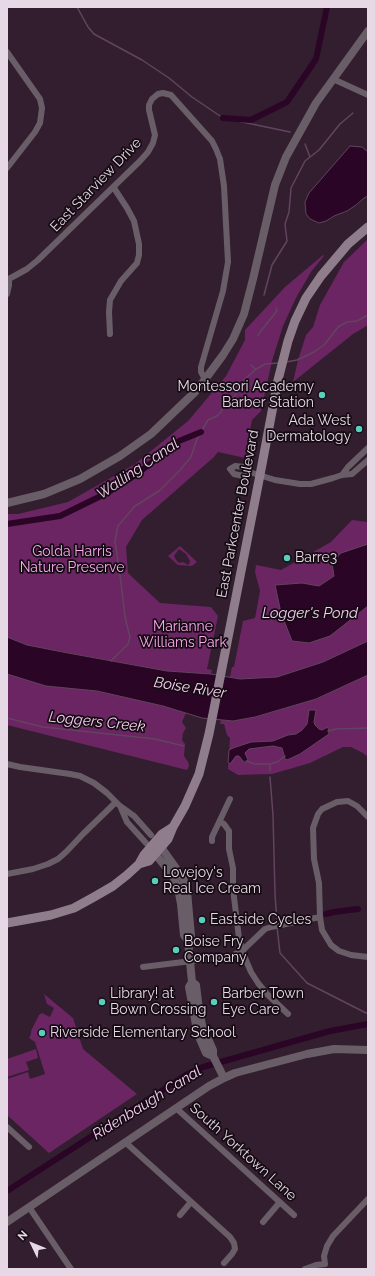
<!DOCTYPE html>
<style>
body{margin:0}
#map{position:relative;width:375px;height:1276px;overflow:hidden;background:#321e2f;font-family:Raleway,sans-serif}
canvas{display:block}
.frame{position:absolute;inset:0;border:8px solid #e6d8e4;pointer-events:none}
.north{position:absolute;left:12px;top:1224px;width:40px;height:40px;-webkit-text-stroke:3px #150b13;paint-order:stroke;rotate:313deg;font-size:11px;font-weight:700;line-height:16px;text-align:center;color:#e6d8e4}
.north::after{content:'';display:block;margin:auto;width:14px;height:18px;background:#e6d8e4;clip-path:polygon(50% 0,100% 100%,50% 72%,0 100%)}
</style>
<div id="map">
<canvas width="375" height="1276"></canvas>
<div class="frame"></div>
<div class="north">N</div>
</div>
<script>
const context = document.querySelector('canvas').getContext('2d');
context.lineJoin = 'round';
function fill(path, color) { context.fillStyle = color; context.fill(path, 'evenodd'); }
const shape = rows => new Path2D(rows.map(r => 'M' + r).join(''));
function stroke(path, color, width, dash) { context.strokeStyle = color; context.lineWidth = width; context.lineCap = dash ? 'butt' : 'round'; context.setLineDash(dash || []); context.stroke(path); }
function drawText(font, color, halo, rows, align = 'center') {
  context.font = font + ' Raleway,sans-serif'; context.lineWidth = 3.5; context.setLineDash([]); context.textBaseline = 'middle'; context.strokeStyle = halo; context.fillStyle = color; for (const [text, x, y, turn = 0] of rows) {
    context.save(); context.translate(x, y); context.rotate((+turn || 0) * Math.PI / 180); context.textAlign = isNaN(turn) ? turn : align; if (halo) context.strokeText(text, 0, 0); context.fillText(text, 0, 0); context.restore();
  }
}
fill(shape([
 [368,239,368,325,353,334,293,382,298,360,306,335,313,327,320,305,344,262],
 [323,255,324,256,311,272,296,298,283,326,272,361,261,411,252,420,245,458,218,452,214,457,142,520,126,547,128,573,160,603,211,607,218,616,207,669,212,670,211,674,167,671,48,649,27,645,7,637,7,514,18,514,68,502,135,464,188,421,226,376,245,340,245,330,285,287],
 [352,520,368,522,368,641,323,662,277,677,240,679,230,677,232,667,234,667,243,621,255,618,260,591,255,572,256,565,281,570,331,542],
 [180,546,197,562,192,566,178,565,168,556],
 [179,549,186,554,190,561,189,564,188,565,183,562,179,563,176,560,174,556],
 [7,674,46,686,97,691,163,706,186,713,182,722,186,728,183,733,182,740,185,744,184,756,188,762,189,766,187,770,7,725],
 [368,675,368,757,363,753,351,747,343,747,310,763,272,774,238,775,228,769,230,738,227,735,224,724,220,724,221,720,233,721,255,717,316,699],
 [44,994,73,1018,83,1049,137,1094,49,1153,7,1115,7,1079,28,1072,30,1079,45,1074,35,1042,29,1038,31,1034,31,1031,39,1015,42,1013,50,1017,54,1008,47,1004],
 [36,1049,38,1058,26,1062,29,1070,7,1077,7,1059]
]), '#6a2562');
const water = shape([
 [350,146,362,147,368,152,368,196,364,198,356,205,347,211,334,216,326,221,319,223,310,219,306,214,305,202,309,193,350,146],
 [368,544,368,606,330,636,309,643,292,641,281,613,275,585,302,583,319,586,334,576,332,563,341,553,368,544],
 [7,637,27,645,68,653,167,671,211,674,240,679,277,677,323,662,368,641,368,675,316,699,255,717,233,721,202,718,163,706,97,691,46,686,7,674,7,637],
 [309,710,316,710,314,722,315,725,319,729,322,730,328,727,329,734,300,754,287,760,285,759,282,748,273,746,249,749,245,753,248,760,246,763,243,761,239,756,236,756,230,764,228,762,229,750,233,748,251,742,273,741,288,735,296,734,302,730,307,724,309,710]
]);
fill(water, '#2a0526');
stroke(water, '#62445f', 1);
stroke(shape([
 [77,7,88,27,94,34,142,60,169,78,192,97,223,118,290,132],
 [305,144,310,157],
 [264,295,272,265,287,241,285,224,289,212,291,188,305,161,319,150,340,124,353,113],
 [258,336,260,332,277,311,276,308],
 [286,362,297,360,314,352,325,344,338,327,347,322,357,321,368,315],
 [251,365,255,369],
 [111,661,128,644,130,637,125,617,121,583,115,541,118,526,135,506,159,491,180,470,191,457,197,439,208,420,217,416,221,412,224,405,234,397,245,379,256,369,265,364,278,363],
 [7,718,43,727,155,739,184,746],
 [328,731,336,729,368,728],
 [246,761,255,764,270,764,277,762,285,756],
 [270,765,270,771],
 [270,777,273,815,275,894,277,924],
 [277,927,280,953,307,983,366,1013,368,1013]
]), '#62445f', 1.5);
stroke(shape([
 [223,118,251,120,287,102,316,59,327,7],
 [7,524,60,516,107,493,137,474,179,441,201,432],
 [326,914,334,912,358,909],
 [7,1191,186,1075,203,1067,330,1031,368,1024]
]), '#2a0526', 6);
stroke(shape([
 [7,52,40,99,42,108,40,123,35,132,7,168],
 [333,79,368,95],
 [7,280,27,269,38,260,140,161,148,152,153,143,155,135,149,110,149,105,152,99,158,94,163,93,171,95,212,141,216,149,220,159,224,186,228,262,223,291,201,367,201,372,205,379],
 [7,294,9,285,9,280],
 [110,334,109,312,110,300,121,281,137,263,139,255,139,244,134,221,127,208,114,188],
 [246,471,243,476,234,474,230,469,235,466,244,467,246,471,275,480,300,484,311,484,333,478,342,475,352,474,368,460],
 [342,475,348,467,368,448],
 [7,764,20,767,70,774,80,776,94,783,107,793,120,806,134,816,151,835],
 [121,808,127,822,146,843],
 [368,817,357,806,348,801,337,802,322,809,318,814,313,828,314,859,319,883,320,917,322,930,331,945,339,951,351,955,368,957],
 [220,822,224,824,229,831,229,849,233,868,233,889,239,938,245,958,251,972,258,983,267,994,288,1014],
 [212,841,212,837,230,799],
 [7,874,33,869,48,864,58,859,66,852,83,834,116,802],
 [143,967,232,956,243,950,265,929,271,927,320,917],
 [176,1108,294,1215],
 [7,1127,29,1147],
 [125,1142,230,1237,234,1243,235,1249,232,1254,224,1263],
 [29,1207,71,1269],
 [180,1215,191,1202],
 [263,1222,280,1202],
 [305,1269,316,1265,325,1264,324,1256,327,1246,333,1236,368,1199]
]), '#695e67', 6);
stroke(shape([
 [7,503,44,494,80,479,120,456,151,434,195,392,206,378,223,355,233,339,244,314,253,279,275,185,286,157,316,103,368,31],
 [158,843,183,878,187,891,191,936,188,941],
 [152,850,173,876,178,888,181,904,184,935,188,941,192,982],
 [213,1056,206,1053,200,1039,196,1025,189,987,192,982,196,985,199,1010,202,1025,213,1050,213,1056,224,1078],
 [7,1222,209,1086,224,1078,235,1073,307,1054,334,1049,368,1050]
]), '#695e67', 8);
stroke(shape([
 [139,864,149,861,168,839,173,827,185,806,199,774,209,734,260,475,278,380,288,341,295,321,306,298,321,276,348,244,368,227],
 [7,923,51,915,74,908,94,897,113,886,127,875,139,864,144,855,162,834,173,827]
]), '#8f7d8c', 9);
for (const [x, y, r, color] of [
 [322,395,4,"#5acebd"],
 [359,429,4,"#5acebd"],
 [287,558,4,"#5acebd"],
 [155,881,4,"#5acebd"],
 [202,920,4,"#5acebd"],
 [176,950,4,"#5acebd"],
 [102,1002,4,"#5acebd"],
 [214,1002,4,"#5acebd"],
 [42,1033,4,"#5acebd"]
]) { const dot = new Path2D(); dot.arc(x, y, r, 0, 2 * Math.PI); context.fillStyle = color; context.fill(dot); stroke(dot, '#150b13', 1.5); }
drawText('14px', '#e6d8e4', '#150b13', [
 ["East Starview Drive",96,185,-46],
 ["East Parkcenter Boulevard",238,514,-79],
 ["South Yorktown Lane",243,1152,42]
]);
drawText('14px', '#e6d8e4', '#150b13', [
 ["Montessori Academy",314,387,"right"],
 ["Barber Station",314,403,"right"],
 ["Ada West",351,421,"right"],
 ["Dermatology",351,437,"right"],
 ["Barre3",295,558],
 ["Lovejoy's",163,873],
 ["Real Ice Cream",163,889],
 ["Eastside Cycles",210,920],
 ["Boise Fry",184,942],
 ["Company",184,958],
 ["Library! at",110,994],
 ["Bown Crossing",110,1010],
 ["Barber Town",222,994],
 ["Eye Care",222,1010],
 ["Riverside Elementary School",50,1033]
], 'left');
drawText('14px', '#f9a9ec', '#150b13', [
 ["Golda Harris",72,552],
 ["Nature Preserve",72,568],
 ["Marianne",183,627],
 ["Williams Park",183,643]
]);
drawText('italic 15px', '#f8cff1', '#150b13', [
 ["Walling Canal",138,469,-34],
 ["Logger's Pond",310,613],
 ["Boise River",190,688,9],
 ["Loggers Creek",97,722,6],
 ["Ridenbaugh Canal",147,1103,-32]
]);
</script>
